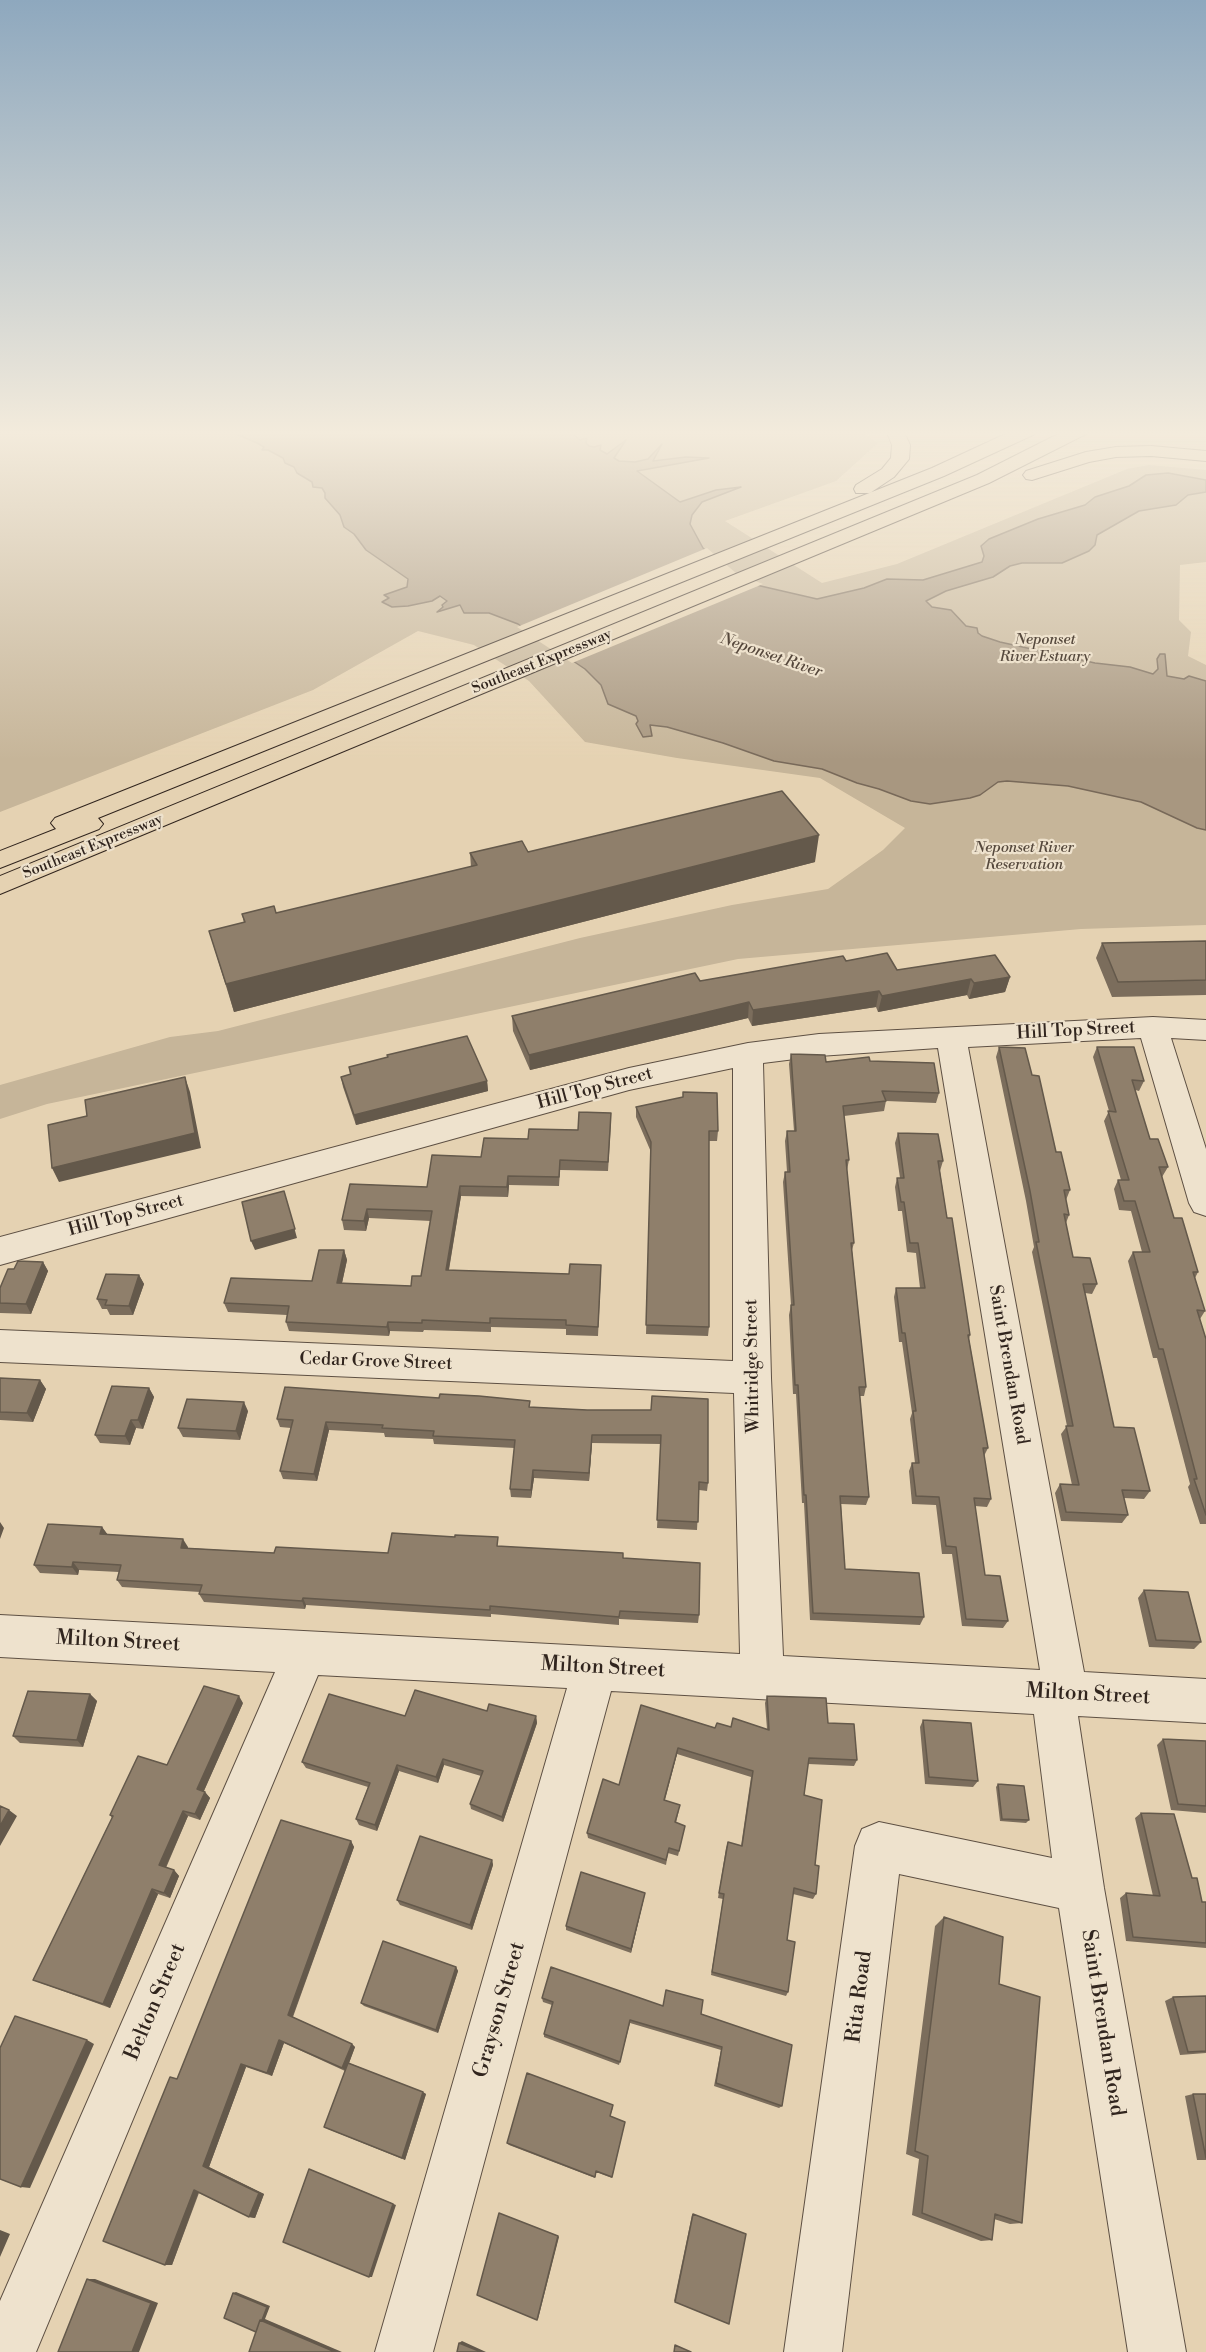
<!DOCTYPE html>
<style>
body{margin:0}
canvas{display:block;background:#e5d2b2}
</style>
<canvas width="1206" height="2352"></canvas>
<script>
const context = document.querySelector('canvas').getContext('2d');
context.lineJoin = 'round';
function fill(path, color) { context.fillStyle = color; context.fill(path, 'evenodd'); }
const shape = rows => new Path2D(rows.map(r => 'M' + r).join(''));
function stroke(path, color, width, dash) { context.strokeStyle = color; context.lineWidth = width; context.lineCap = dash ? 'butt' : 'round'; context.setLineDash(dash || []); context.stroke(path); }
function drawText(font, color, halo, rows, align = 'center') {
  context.font = font + ' "Libre Bodoni",serif'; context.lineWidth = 4.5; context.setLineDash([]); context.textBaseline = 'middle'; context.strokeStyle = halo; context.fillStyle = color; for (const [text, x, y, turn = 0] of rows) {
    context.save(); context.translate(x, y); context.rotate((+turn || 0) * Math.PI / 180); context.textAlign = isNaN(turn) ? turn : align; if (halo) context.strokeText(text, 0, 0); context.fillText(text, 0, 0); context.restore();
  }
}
fill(shape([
 [0,430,860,430,878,443,836,481,725,521,822,583,897,564,1127,469,1149,465,1206,470,1206,562,1180,565,1179,620,1191,632,1188,656,1206,665,1206,925,1081,929,738,959,47,1104,0,1119,0,1085,170,1037,218,1031,580,938,732,905,828,889,883,850,905,828,820,778,677,758,585,742,529,681,474,645,418,631,313,690,0,812]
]), '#c6b599');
const water = shape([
 [227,430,568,430,580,440,587,438,586,443,589,446,594,447,601,445,600,450,607,454,626,440,614,458,619,461,635,462,648,459,662,444,653,461,686,457,709,458,637,471,680,502,716,490,741,487,702,502,692,515,690,524,703,548,731,573,752,584,817,599,864,588,887,579,923,580,982,562,984,556,981,546,989,539,1038,519,1085,505,1095,497,1129,486,1146,475,1168,473,1206,480,1206,492,1188,495,1176,505,1139,511,1097,535,1095,545,1089,551,1062,563,1022,563,1010,566,993,577,946,591,926,601,932,607,951,610,966,626,977,628,978,633,982,636,1000,642,1095,663,1130,667,1153,674,1158,669,1157,659,1160,654,1165,654,1167,676,1184,679,1189,676,1206,681,1206,830,1197,828,1141,802,1068,786,1007,781,998,782,980,795,970,798,930,804,911,801,879,789,857,783,822,769,774,761,723,743,667,727,650,725,652,736,643,737,636,724,638,721,636,716,608,704,601,685,585,669,518,624,489,613,464,613,460,605,437,612,443,607,442,605,447,601,440,596,432,601,408,606,392,607,382,602,389,598,384,595,407,587,408,579,366,550,354,534,344,527,340,515,325,498,325,493,322,488,313,487,312,482,297,473,294,467,285,463,283,458,268,450,262,450,264,447,257,443,227,430]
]);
fill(water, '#a89780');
stroke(water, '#786959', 1.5);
fill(shape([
 [707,548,737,574,763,584,572,663,517,627]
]), '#e5d2b2');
const minor = shape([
 [1153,1017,1206,1020,1206,1040,1171,1038,1206,1149,1206,1216,1194,1212,1189,1203,1141,1038,968,1047,1084,1672,1206,1679,1206,1723,1078,1716,1104,1888,1186,2352,1128,2352,1059,1908,899,1874,842,2352,784,2352,855,1846,862,1829,879,1822,1052,1858,1034,1714,611,1691,433,2352,375,2352,567,1688,318,1675,36,2352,0,2352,0,2301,275,1672,0,1657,0,1615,740,1654,734,1393,0,1362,0,1330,733,1361,733,1068,629,1090,0,1265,0,1237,629,1068,748,1043,819,1034,1153,1017],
 [938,1048,1040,1670,783,1656,771,1378,763,1063,819,1056,938,1048]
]);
const highway = shape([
 [886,430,903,430,910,445,909,459,894,477,870,493,856,493,854,489,856,485,882,469,891,458,892,445,886,430],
 [1014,430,1037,430,1035,434,944,476,98,818,103,824,99,829,0,868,0,851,56,829,51,823,55,818,932,468,1014,430],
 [1066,430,1088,430,1086,434,989,483,0,894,0,876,977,475,1066,430],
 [1151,446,1206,451,1206,461,1151,456,1116,457,1089,462,1032,480,1026,479,1023,475,1026,471,1086,452,1116,447,1151,446]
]);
stroke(minor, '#5e5043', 2);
stroke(highway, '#31251e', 2);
fill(minor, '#eee2cd');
fill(highway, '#e5d2b2');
fill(shape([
 [528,852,815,862,234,1012,209,931,244,923,242,914,276,913,471,867,470,853],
 [1206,941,1206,995,1112,997,1096,958,1102,943],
 [846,961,897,970,1010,977,1005,992,969,999,967,995,878,1012,876,1007,752,1026,748,1018,530,1070,513,1031,512,1016,700,981],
 [999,1047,1032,1075,1056,1152,1070,1190,1066,1200,1069,1215,1066,1223,1073,1257,1097,1284,1092,1294,1085,1293,1114,1427,1150,1491,1144,1499,1124,1498,1128,1515,1122,1523,1061,1521,1055,1493,1060,1484,1072,1485,1061,1434,1067,1426,1032,1252,1034,1247,1026,1201,996,1057],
 [1097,1047,1144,1081,1139,1091,1135,1090,1150,1139,1168,1167,1162,1177,1174,1218,1198,1272,1195,1278,1205,1311,1200,1319,1206,1339,1206,1524,1200,1524,1188,1487,1190,1484,1157,1358,1153,1358,1128,1261,1133,1252,1142,1252,1131,1211,1119,1210,1114,1189,1118,1180,1121,1180,1104,1121,1109,1111,1093,1057],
 [791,1054,826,1062,870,1061,939,1093,936,1103,886,1101,884,1111,844,1116,849,1160,847,1170,854,1243,852,1250,866,1387,864,1396,860,1396,869,1497,866,1505,841,1504,845,1569,924,1617,920,1625,810,1620,804,1503,802,1503,796,1394,793,1394,789,1315,791,1305,783,1182,785,1172,787,1172,785,1141,787,1131,794,1131,789,1064],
 [349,1067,487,1081,488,1091,356,1125,343,1087,341,1077,350,1075],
 [636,1107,718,1131,717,1141,709,1141,709,1327,708,1336,646,1334,651,1152,636,1117],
 [611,1123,608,1171,560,1170,559,1186,509,1185,508,1197,461,1196,449,1270,569,1274,601,1274,598,1336,566,1335,566,1329,491,1327,491,1332,424,1330,423,1332,390,1331,389,1336,289,1331,286,1322,287,1315,228,1312,224,1303,312,1281,344,1250,347,1260,342,1283,411,1286,421,1276,431,1221,369,1218,366,1231,344,1230,342,1220,350,1184,427,1187,481,1157,528,1139,578,1130],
 [898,1133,943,1161,940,1171,947,1218,970,1335,969,1339,988,1448,984,1456,991,1499,987,1507,975,1506,985,1575,1008,1621,1003,1628,962,1626,952,1554,942,1554,936,1505,912,1504,909,1471,912,1463,915,1463,910,1419,912,1413,902,1342,899,1342,894,1297,896,1288,920,1288,916,1253,907,1252,902,1211,898,1211,895,1187,897,1178,900,1178,895,1143],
 [43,1262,48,1271,31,1314,0,1313,0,1288,14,1269],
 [139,1275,144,1284,133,1315,110,1315,107,1309,102,1309,97,1299],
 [0,1378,40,1380,46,1389,33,1422,0,1420],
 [149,1388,154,1397,143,1429,136,1428,130,1445,100,1443,95,1435],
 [530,1407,587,1410,651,1410,708,1483,707,1491,699,1490,697,1530,657,1528,661,1444,592,1443,589,1481,534,1478,531,1498,511,1497,510,1489,515,1448,434,1444,433,1439,385,1437,384,1433,329,1430,317,1481,283,1479,280,1471,291,1428,280,1427,277,1419],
 [248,1411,240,1440,183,1437,178,1428],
 [102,1527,107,1534,188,1547,188,1548,274,1553,388,1553,500,1546,623,1558,699,1615,698,1623,619,1619,619,1625,491,1614,491,1617,306,1605,305,1609,204,1602,199,1594,200,1592,122,1587,117,1580,119,1572,79,1570,78,1575,40,1573,34,1565],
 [1144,1590,1201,1642,1194,1649,1149,1647,1138,1598],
 [90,1694,97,1701,83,1747,20,1743,13,1736],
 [767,1696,828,1723,857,1760,854,1766,808,1764,804,1795,815,1865,816,1894,813,1899,793,1894,787,1940,788,1992,786,1996,711,1975,723,1899,718,1898,726,1848,728,1842,741,1846,751,1777,677,1754,665,1800,679,1810,676,1823,685,1826,678,1856,668,1853,666,1865,588,1838,587,1833,619,1785,641,1705,715,1728,731,1727,767,1729,765,1703],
 [243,1703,204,1791,210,1798,200,1820,188,1816,166,1868,174,1870,179,1876,170,1898,158,1894,110,2008,41,1983,33,1980,112,1818,110,1815,167,1765],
 [487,1711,536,1716,537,1723,503,1822,471,1809,470,1804,481,1776,444,1765,438,1783,399,1771,377,1831,359,1825,356,1819,368,1787,306,1768,302,1762,405,1716],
 [923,1720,978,1781,973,1787,925,1784,920,1727],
 [1163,1739,1206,1741,1206,1813,1171,1810,1157,1745],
 [998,1784,1029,1820,1026,1823,1000,1821,996,1787],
 [1141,1813,1192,1878,1202,1902,1206,1902,1206,1948,1126,1941,1120,1898,1126,1893,1153,1896,1135,1818],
 [351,1841,354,1847,293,2017,352,2044,355,2047,349,2063,426,2094,405,2160,328,2129,345,2071,284,2043,272,2076,246,2067,209,2167,264,2194,255,2218,249,2217,199,2193,172,2265,177,2079],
 [492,1860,493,1865,472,1930,400,1905,397,1900],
 [644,1898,631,1953,566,1930,566,1926],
 [944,1917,999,1984,1022,2223,1010,2224,994,2219,992,2240,981,2241,912,2215,919,2159,906,2154,935,1926],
 [456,1967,458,1971,438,2033,364,2006,361,2003],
 [1206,1996,1206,2053,1180,2055,1165,2001,1173,1997],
 [542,1998,663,2006,701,2014,782,2106,779,2108,714,2086,721,2050,630,2023,619,2065,544,2037,544,2034,552,2005,543,2002],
 [1193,2094,1206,2094,1206,2160,1197,2160,1185,2096],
 [613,2107,610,2117,625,2122,612,2178,596,2172,595,2178,509,2145,507,2143],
 [693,2214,729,2324,674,2301,692,2215]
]), '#7b6d5c');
fill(shape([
 [819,835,815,862,234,1012,226,984],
 [1010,977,1005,992,969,999,974,983],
 [971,979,967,995,878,1012,882,996],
 [879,991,876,1007,752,1026,753,1010],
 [749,1002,748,1018,530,1070,529,1055],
 [185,1077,190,1092,201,1148,59,1182,52,1168],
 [487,1081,488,1091,356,1125,354,1115],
 [508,1176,509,1185,508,1197,507,1187],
 [460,1186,461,1196,447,1280,446,1270],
 [287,1201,297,1238,255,1250,251,1241],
 [367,1209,369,1218,366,1231,364,1221],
 [344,1250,347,1260,340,1292,337,1283],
 [43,1262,48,1271,31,1314,26,1304],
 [139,1275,144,1284,133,1315,129,1306],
 [388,1322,390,1331,389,1336,387,1327],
 [40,1380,46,1389,33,1422,27,1413],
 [149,1388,154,1397,143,1429,138,1420],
 [244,1402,248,1411,240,1440,236,1431],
 [131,1420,136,1428,130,1445,125,1436],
 [326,1422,329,1430,317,1481,314,1474],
 [592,1435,592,1443,589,1481,589,1473],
 [533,1470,534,1478,531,1498,531,1490],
 [0,1522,4,1528,0,1539],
 [102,1527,108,1535,100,1534],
 [183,1539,188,1547,185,1556,181,1548],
 [73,1562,79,1570,78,1575,72,1567],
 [303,1598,306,1605,305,1609,302,1601],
 [90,1694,97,1701,83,1747,77,1740],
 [239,1696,243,1703,202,1795,197,1789],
 [536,1716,537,1723,503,1822,502,1817],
 [678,1748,677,1754,663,1805,664,1800],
 [443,1759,444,1765,438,1783,436,1777],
 [397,1765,399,1771,377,1831,375,1825],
 [205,1792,210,1798,200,1820,195,1814],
 [9,1810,17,1816,0,1846,0,1826],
 [183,1811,188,1816,164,1871,159,1865],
 [351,1841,354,1847,292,2018,288,2015],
 [492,1860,493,1865,472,1930,470,1925],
 [174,1870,179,1876,170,1898,164,1893],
 [152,1889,158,1894,110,2008,103,2004],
 [645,1893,644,1898,631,1953,631,1949],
 [456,1967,458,1971,438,2033,436,2030],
 [87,2040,94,2044,30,2188,21,2187],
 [279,2040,284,2043,272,2076,267,2073],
 [352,2044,355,2047,346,2071,342,2068],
 [241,2064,246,2067,209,2167,264,2194,255,2218,249,2217,203,2166],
 [423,2092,426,2094,405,2160,402,2158],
 [309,2169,396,2205,372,2277,369,2277],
 [194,2190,199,2191,172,2265,165,2265],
 [0,2230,10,2234,0,2257],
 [558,2236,559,2237,538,2319,537,2320],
 [87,2279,95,2279,158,2303,139,2352,132,2352],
 [236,2292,270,2306,265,2319,342,2352,335,2352,260,2333,233,2293],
 [462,2341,486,2352,481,2352,459,2343]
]), '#64594b');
const building = shape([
 [782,791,819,835,226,984,209,931,245,922,242,914,274,906,276,913,477,865,470,853,522,841,528,852,782,791],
 [1206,941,1206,980,1118,982,1102,943,1206,941],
 [887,953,897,970,995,955,1010,977,974,983,971,979,882,996,879,991,753,1010,749,1002,529,1055,512,1016,695,973,700,981,843,956,846,961,887,953],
 [467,1036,487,1081,354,1115,341,1077,351,1074,349,1067,388,1057,387,1055,467,1036],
 [999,1047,1025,1048,1032,1075,1039,1076,1056,1152,1061,1152,1070,1190,1064,1190,1069,1215,1064,1214,1073,1257,1090,1258,1097,1284,1083,1284,1114,1427,1134,1428,1150,1491,1122,1490,1128,1515,1066,1512,1060,1484,1079,1485,1066,1426,1073,1426,1036,1242,1039,1242,1030,1191,999,1047],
 [1097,1047,1134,1047,1144,1081,1132,1080,1150,1139,1158,1139,1168,1167,1159,1167,1174,1218,1182,1218,1198,1272,1193,1272,1205,1311,1197,1310,1206,1339,1206,1515,1194,1479,1197,1479,1163,1349,1159,1349,1133,1252,1150,1252,1135,1201,1124,1201,1118,1180,1129,1180,1108,1111,1116,1112,1097,1047],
 [791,1054,825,1055,826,1062,869,1057,870,1061,934,1063,939,1093,882,1091,886,1101,843,1106,849,1160,846,1160,854,1243,851,1243,866,1387,859,1387,869,1497,840,1496,845,1569,919,1573,924,1617,813,1613,806,1495,804,1495,798,1385,795,1385,791,1305,794,1305,785,1172,790,1172,787,1131,796,1131,791,1054],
 [185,1077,195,1133,52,1168,48,1125,87,1116,85,1100,185,1077],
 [683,1092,717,1093,718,1131,709,1131,709,1327,646,1325,651,1142,636,1107,683,1097,683,1092],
 [579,1112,611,1113,608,1162,560,1160,559,1177,508,1176,507,1187,460,1186,446,1270,569,1274,570,1264,601,1265,598,1327,566,1325,566,1320,490,1318,490,1323,422,1320,422,1323,388,1322,387,1327,286,1322,289,1306,224,1303,231,1278,312,1281,319,1250,344,1250,337,1283,411,1286,412,1276,421,1276,432,1211,367,1209,364,1221,342,1220,350,1184,427,1187,432,1155,481,1157,484,1138,528,1139,529,1129,578,1130,579,1112],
 [898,1133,938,1134,943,1161,938,1161,947,1218,952,1218,970,1335,968,1335,988,1448,983,1448,991,1499,974,1498,985,1575,1000,1576,1008,1621,966,1619,956,1547,946,1546,939,1497,916,1496,912,1463,919,1463,913,1411,916,1411,905,1333,902,1333,896,1288,925,1288,918,1243,910,1243,904,1202,901,1202,897,1178,904,1178,898,1133],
 [284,1191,295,1229,251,1241,242,1202,284,1191],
 [18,1261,43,1262,26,1304,0,1303,0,1288,8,1269,14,1269,18,1261],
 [106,1274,139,1275,129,1306,105,1305,107,1300,97,1299,106,1274],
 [0,1378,40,1380,27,1413,0,1412,0,1378],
 [112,1386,149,1388,138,1420,131,1420,125,1436,95,1435,112,1386],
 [285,1387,439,1398,440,1394,479,1396,530,1401,529,1407,587,1410,651,1410,652,1396,708,1399,708,1483,699,1482,698,1522,657,1520,661,1435,592,1435,589,1473,533,1470,531,1490,510,1489,515,1440,433,1436,434,1431,382,1428,383,1425,326,1422,314,1474,280,1471,293,1420,277,1419,285,1387],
 [187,1399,244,1402,236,1431,178,1428,187,1399],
 [48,1524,102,1527,100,1534,183,1539,181,1548,274,1553,276,1547,388,1553,392,1533,455,1537,455,1535,498,1537,497,1546,623,1553,623,1558,700,1563,699,1615,620,1611,619,1617,490,1606,490,1610,303,1598,302,1601,199,1594,202,1585,117,1580,121,1565,73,1562,72,1567,34,1565,48,1524],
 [1144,1590,1188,1592,1201,1642,1156,1640,1144,1590],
 [204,1686,239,1696,197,1789,205,1792,195,1814,183,1811,159,1865,174,1870,164,1893,152,1889,103,2004,33,1980,113,1816,110,1815,138,1756,167,1765,204,1686],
 [415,1690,487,1711,489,1704,536,1716,502,1817,470,1804,483,1771,443,1759,436,1777,397,1765,375,1825,356,1819,370,1783,302,1762,329,1694,405,1716,415,1690],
 [28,1691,90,1694,77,1740,13,1736,28,1691],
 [767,1696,826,1698,828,1723,854,1724,857,1760,809,1758,804,1795,822,1800,815,1865,819,1866,816,1894,794,1888,787,1940,795,1942,788,1992,712,1972,724,1894,719,1893,728,1842,742,1846,753,1771,678,1748,664,1800,680,1805,675,1822,685,1826,679,1851,669,1848,666,1860,587,1833,603,1779,619,1785,641,1705,715,1728,717,1723,731,1727,733,1718,769,1730,767,1696],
 [923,1720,971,1723,978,1781,929,1777,923,1720],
 [1163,1739,1206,1741,1206,1806,1178,1804,1163,1739],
 [998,1784,1024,1786,1029,1820,1002,1819,998,1784],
 [0,1806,9,1810,0,1826,0,1806],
 [1141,1813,1174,1814,1192,1878,1197,1878,1202,1902,1206,1902,1206,1943,1133,1937,1126,1893,1160,1896,1141,1813],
 [281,1820,351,1841,288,2015,352,2044,342,2068,279,2040,267,2073,241,2064,203,2166,259,2193,249,2217,194,2190,165,2265,103,2241,170,2077,177,2079,281,1820],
 [420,1836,492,1860,470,1925,397,1900,420,1836],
 [581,1872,645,1893,631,1949,566,1926,581,1872],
 [944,1917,1003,1937,999,1984,1040,1997,1022,2223,995,2214,992,2240,922,2213,928,2156,915,2151,944,1917],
 [383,1941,456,1967,436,2030,361,2003,383,1941],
 [551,1967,663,2006,666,1990,703,2000,701,2014,792,2045,782,2106,716,2083,722,2047,630,2020,620,2062,544,2034,553,2002,542,1998,551,1967],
 [1206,1996,1206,2051,1188,2052,1173,1997,1206,1996],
 [15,2016,87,2040,21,2187,0,2179,0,2048,15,2016],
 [348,2063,423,2092,402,2158,324,2127,348,2063],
 [527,2073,613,2105,610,2116,625,2122,612,2177,596,2171,595,2177,507,2143,527,2073],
 [1193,2094,1206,2094,1206,2158,1193,2094],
 [309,2169,393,2204,369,2277,283,2242,309,2169],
 [499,2213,558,2236,537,2320,477,2295,499,2213],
 [693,2214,746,2234,729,2324,675,2302,693,2214],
 [87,2279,151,2303,132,2352,58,2352,87,2279],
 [233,2293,267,2307,262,2320,260,2320,256,2332,224,2318,233,2293],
 [260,2320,335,2352,249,2352,260,2320],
 [459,2343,481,2352,457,2352,459,2343],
 [675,2345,691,2352,674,2352,675,2345]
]);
fill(building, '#8f7f6b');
stroke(building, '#64594b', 1.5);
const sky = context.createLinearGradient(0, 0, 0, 760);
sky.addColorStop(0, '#8ea8be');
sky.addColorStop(0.57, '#f3ebdc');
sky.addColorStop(1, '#f3ebdc00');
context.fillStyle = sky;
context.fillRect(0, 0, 1206, 760);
drawText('italic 15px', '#56493d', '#eee2cd', [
 ["Neponset",1045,640],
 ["River Estuary",1045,657],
 ["Neponset River",1024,848],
 ["Reservation",1024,865]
]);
drawText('15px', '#31251e', '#eee2cd', [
 ["Southeast Expressway",542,662,-22],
 ["Southeast Expressway",93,847,-22]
]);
drawText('italic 16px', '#55473b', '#eee2cd', [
 ["Neponset River",771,656,19]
]);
drawText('18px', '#31251e', '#eee2cd', [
 ["Hill Top Street",1076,1031,-3],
 ["Hill Top Street",595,1089,-15],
 ["Hill Top Street",126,1216,-15],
 ["Cedar Grove Street",376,1362,2],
 ["Saint Brendan Road",1008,1365,80],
 ["Whitridge Street",753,1366,-91]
]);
drawText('21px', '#31251e', '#eee2cd', [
 ["Milton Street",118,1642,3],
 ["Milton Street",603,1668,3],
 ["Milton Street",1088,1695,3],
 ["Rita Road",860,1997,-83],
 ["Belton Street",156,2002,-67],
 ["Grayson Street",500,2010,-74],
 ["Saint Brendan Road",1102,2023,81]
]);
</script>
